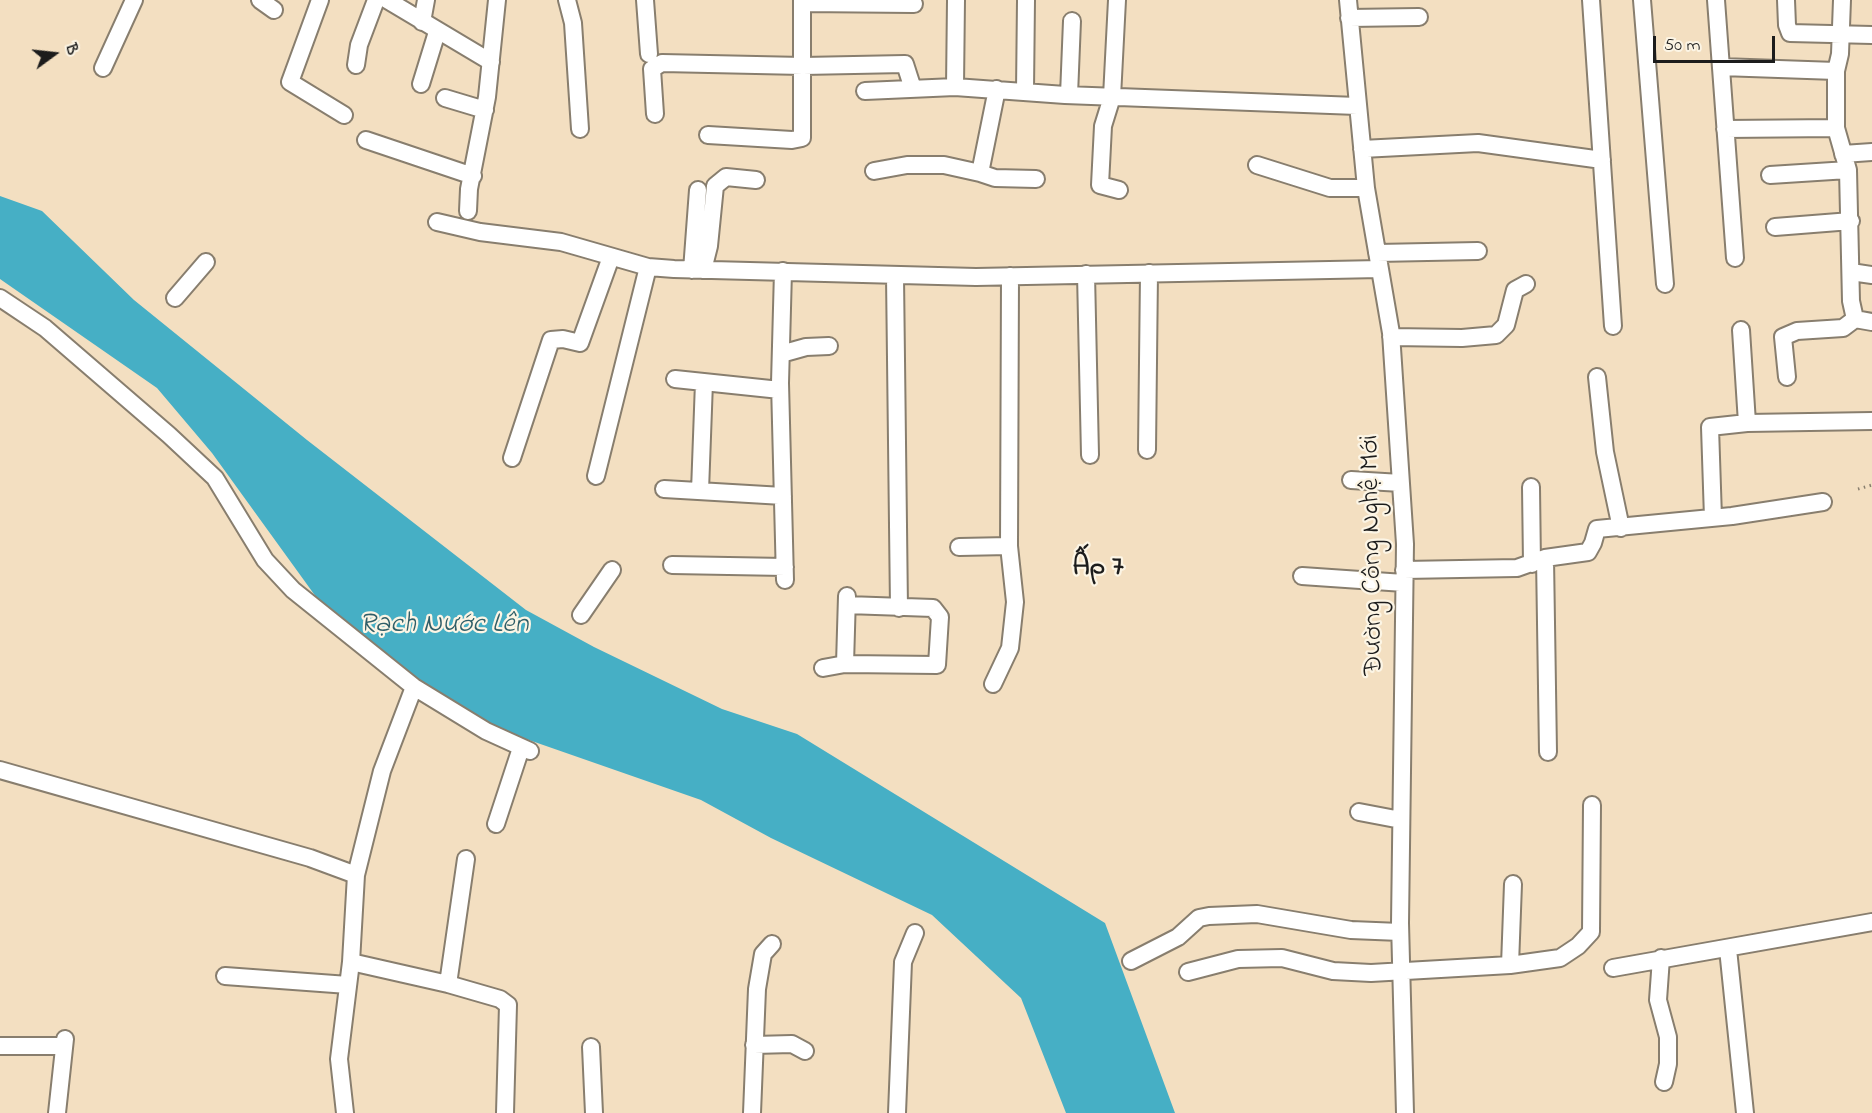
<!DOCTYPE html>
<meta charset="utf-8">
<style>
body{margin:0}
#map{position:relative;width:1872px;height:1113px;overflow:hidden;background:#f3dfc1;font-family:"Indie Flower",sans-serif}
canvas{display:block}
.north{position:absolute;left:24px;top:24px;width:60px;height:60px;-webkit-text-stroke:4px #fcf5e5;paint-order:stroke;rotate:75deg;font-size:16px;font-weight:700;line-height:24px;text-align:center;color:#1c1c1c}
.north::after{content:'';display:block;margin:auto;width:21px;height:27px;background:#1c1c1c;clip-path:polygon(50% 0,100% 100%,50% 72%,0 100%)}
.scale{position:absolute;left:1653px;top:36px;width:122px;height:27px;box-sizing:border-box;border:3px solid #1c1c1c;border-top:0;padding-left:8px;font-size:18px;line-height:21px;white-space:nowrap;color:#1c1c1c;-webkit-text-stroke:4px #fcf5e5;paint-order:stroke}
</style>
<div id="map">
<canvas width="1872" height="1113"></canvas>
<div class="north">B</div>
<div class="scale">50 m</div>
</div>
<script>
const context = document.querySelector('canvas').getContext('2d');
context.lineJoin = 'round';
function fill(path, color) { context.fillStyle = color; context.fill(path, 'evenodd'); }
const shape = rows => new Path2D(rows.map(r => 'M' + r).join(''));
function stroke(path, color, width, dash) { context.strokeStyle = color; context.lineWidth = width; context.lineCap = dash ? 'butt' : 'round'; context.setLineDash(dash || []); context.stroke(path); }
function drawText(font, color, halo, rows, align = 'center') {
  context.font = font + ' "Indie Flower",sans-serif'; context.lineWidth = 4.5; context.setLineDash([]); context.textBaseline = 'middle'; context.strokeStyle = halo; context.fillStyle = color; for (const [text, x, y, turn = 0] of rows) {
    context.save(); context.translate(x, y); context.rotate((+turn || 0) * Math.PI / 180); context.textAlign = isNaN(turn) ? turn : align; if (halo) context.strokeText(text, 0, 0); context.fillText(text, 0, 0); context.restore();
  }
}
fill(shape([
 [0,196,42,211,134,300,307,440,526,610,594,647,722,709,797,734,1105,923,1175,1113,1066,1113,1021,998,932,915,771,838,701,800,483,724,411,680,319,601,212,453,157,388,0,279]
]), '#46afc5');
const minor = shape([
 [260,0,274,10],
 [320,0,290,82,344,115],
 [387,0,491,62],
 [567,0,573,23,580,129],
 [645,0,649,54],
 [1117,0,1112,97,1103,126,1100,185,1119,190],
 [1348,0,1366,188,1391,333,1405,544,1400,923,1405,1113],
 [1591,0,1613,326],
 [1642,0,1665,284],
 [1716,0,1735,258],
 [1786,0,1787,25,1790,33,1872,35],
 [1842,0,1840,54,1836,71,1836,128,1848,170,1851,301,1855,319],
 [802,3,914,4],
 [1349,18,1419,17],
 [422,22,426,0],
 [356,65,359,45,376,0],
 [1721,67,1836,71],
 [103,68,134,0],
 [421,84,437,32],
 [955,87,956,0],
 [865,91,955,87,1065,95,1357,106],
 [1025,91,1026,0],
 [1069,95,1072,21],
 [445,98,485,110],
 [655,114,652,69,662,63,803,66,905,64,913,89],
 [1725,129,1836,128],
 [708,135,792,140,802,138,802,0],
 [366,140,473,176],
 [1362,149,1478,143,1602,160],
 [1843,154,1872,152],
 [1257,165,1330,188,1366,188],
 [874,171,907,165,944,165,980,173,997,89],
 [980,173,995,178,1036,179],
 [1770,175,1848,170],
 [468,211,469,189,487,97,497,0],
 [437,222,480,232,561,242,648,267,674,269,976,277,1380,269],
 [1775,227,1851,221],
 [1377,253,1478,251],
 [692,270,698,190],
 [703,270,709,246,715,186,726,177,756,180],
 [783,271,780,383,785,580],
 [1851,272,1872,275],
 [1086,274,1090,455],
 [895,276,899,608],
 [0,298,45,328,169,435,215,478,265,560,293,590,414,687,486,731,530,751],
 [175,298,206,262],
 [1741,330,1747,423],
 [1391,337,1462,338,1496,335,1506,325,1515,290,1526,284],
 [781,354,806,347,829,346],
 [1597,377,1605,452,1621,528],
 [1787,377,1783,337,1797,331,1843,328,1855,319,1872,322],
 [675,379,780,390],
 [1147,450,1149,273],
 [512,458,551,340,563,339,580,343,611,257],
 [596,476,648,267],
 [1351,480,1401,483],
 [1531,487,1532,564],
 [664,489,783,496],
 [700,491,704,382],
 [1713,518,1710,427,1747,423,1872,421],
 [959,547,1009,546],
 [1545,558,1548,752],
 [672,565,785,567],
 [1404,570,1517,568,1545,558,1588,552,1593,543,1597,529,1732,516,1823,502],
 [1302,576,1404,583],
 [581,615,612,570],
 [845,664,847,596],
 [823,668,845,664,937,665,940,617,933,608,847,605],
 [993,684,1010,648,1015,602,1009,546,1010,276],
 [0,770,310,858,356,875],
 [1359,812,1401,820],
 [496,824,521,748],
 [1728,949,1745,1113],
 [1661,958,1658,1000,1668,1037,1668,1064,1664,1082],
 [1131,961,1178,937,1199,918,1209,916,1257,914,1351,930,1400,932],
 [351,962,448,984,500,999,508,1005,505,1113],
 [1510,965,1513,884],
 [1613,968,1872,922],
 [1188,972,1238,959,1282,958,1333,971,1371,973,1510,965,1560,958,1578,946,1591,932,1592,805],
 [225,976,348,985],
 [448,984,466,859],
 [754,1045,792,1044,805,1051],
 [0,1046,64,1046],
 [591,1047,594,1113],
 [57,1113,65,1039],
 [345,1113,339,1059,351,962,356,875,382,771,414,687],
 [752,1113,757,989,763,954,772,944],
 [897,1113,903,962,915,933]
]);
stroke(minor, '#887e6e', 20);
stroke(shape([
 [1858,489,1872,485]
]), '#887e6e', 3, [1.5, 4.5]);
stroke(minor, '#fff', 16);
drawText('27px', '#1c1c1c', '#fcf5e5', [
 ["Đường Công Nghệ Mới",1374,555,-91]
]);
drawText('bold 28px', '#1c1c1c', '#fcf5e5', [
 ["Ấp 7",1098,569]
]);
drawText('italic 28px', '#2f5e68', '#fcf5e5', [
 ["Rạch Nước Lên",444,626]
]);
</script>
